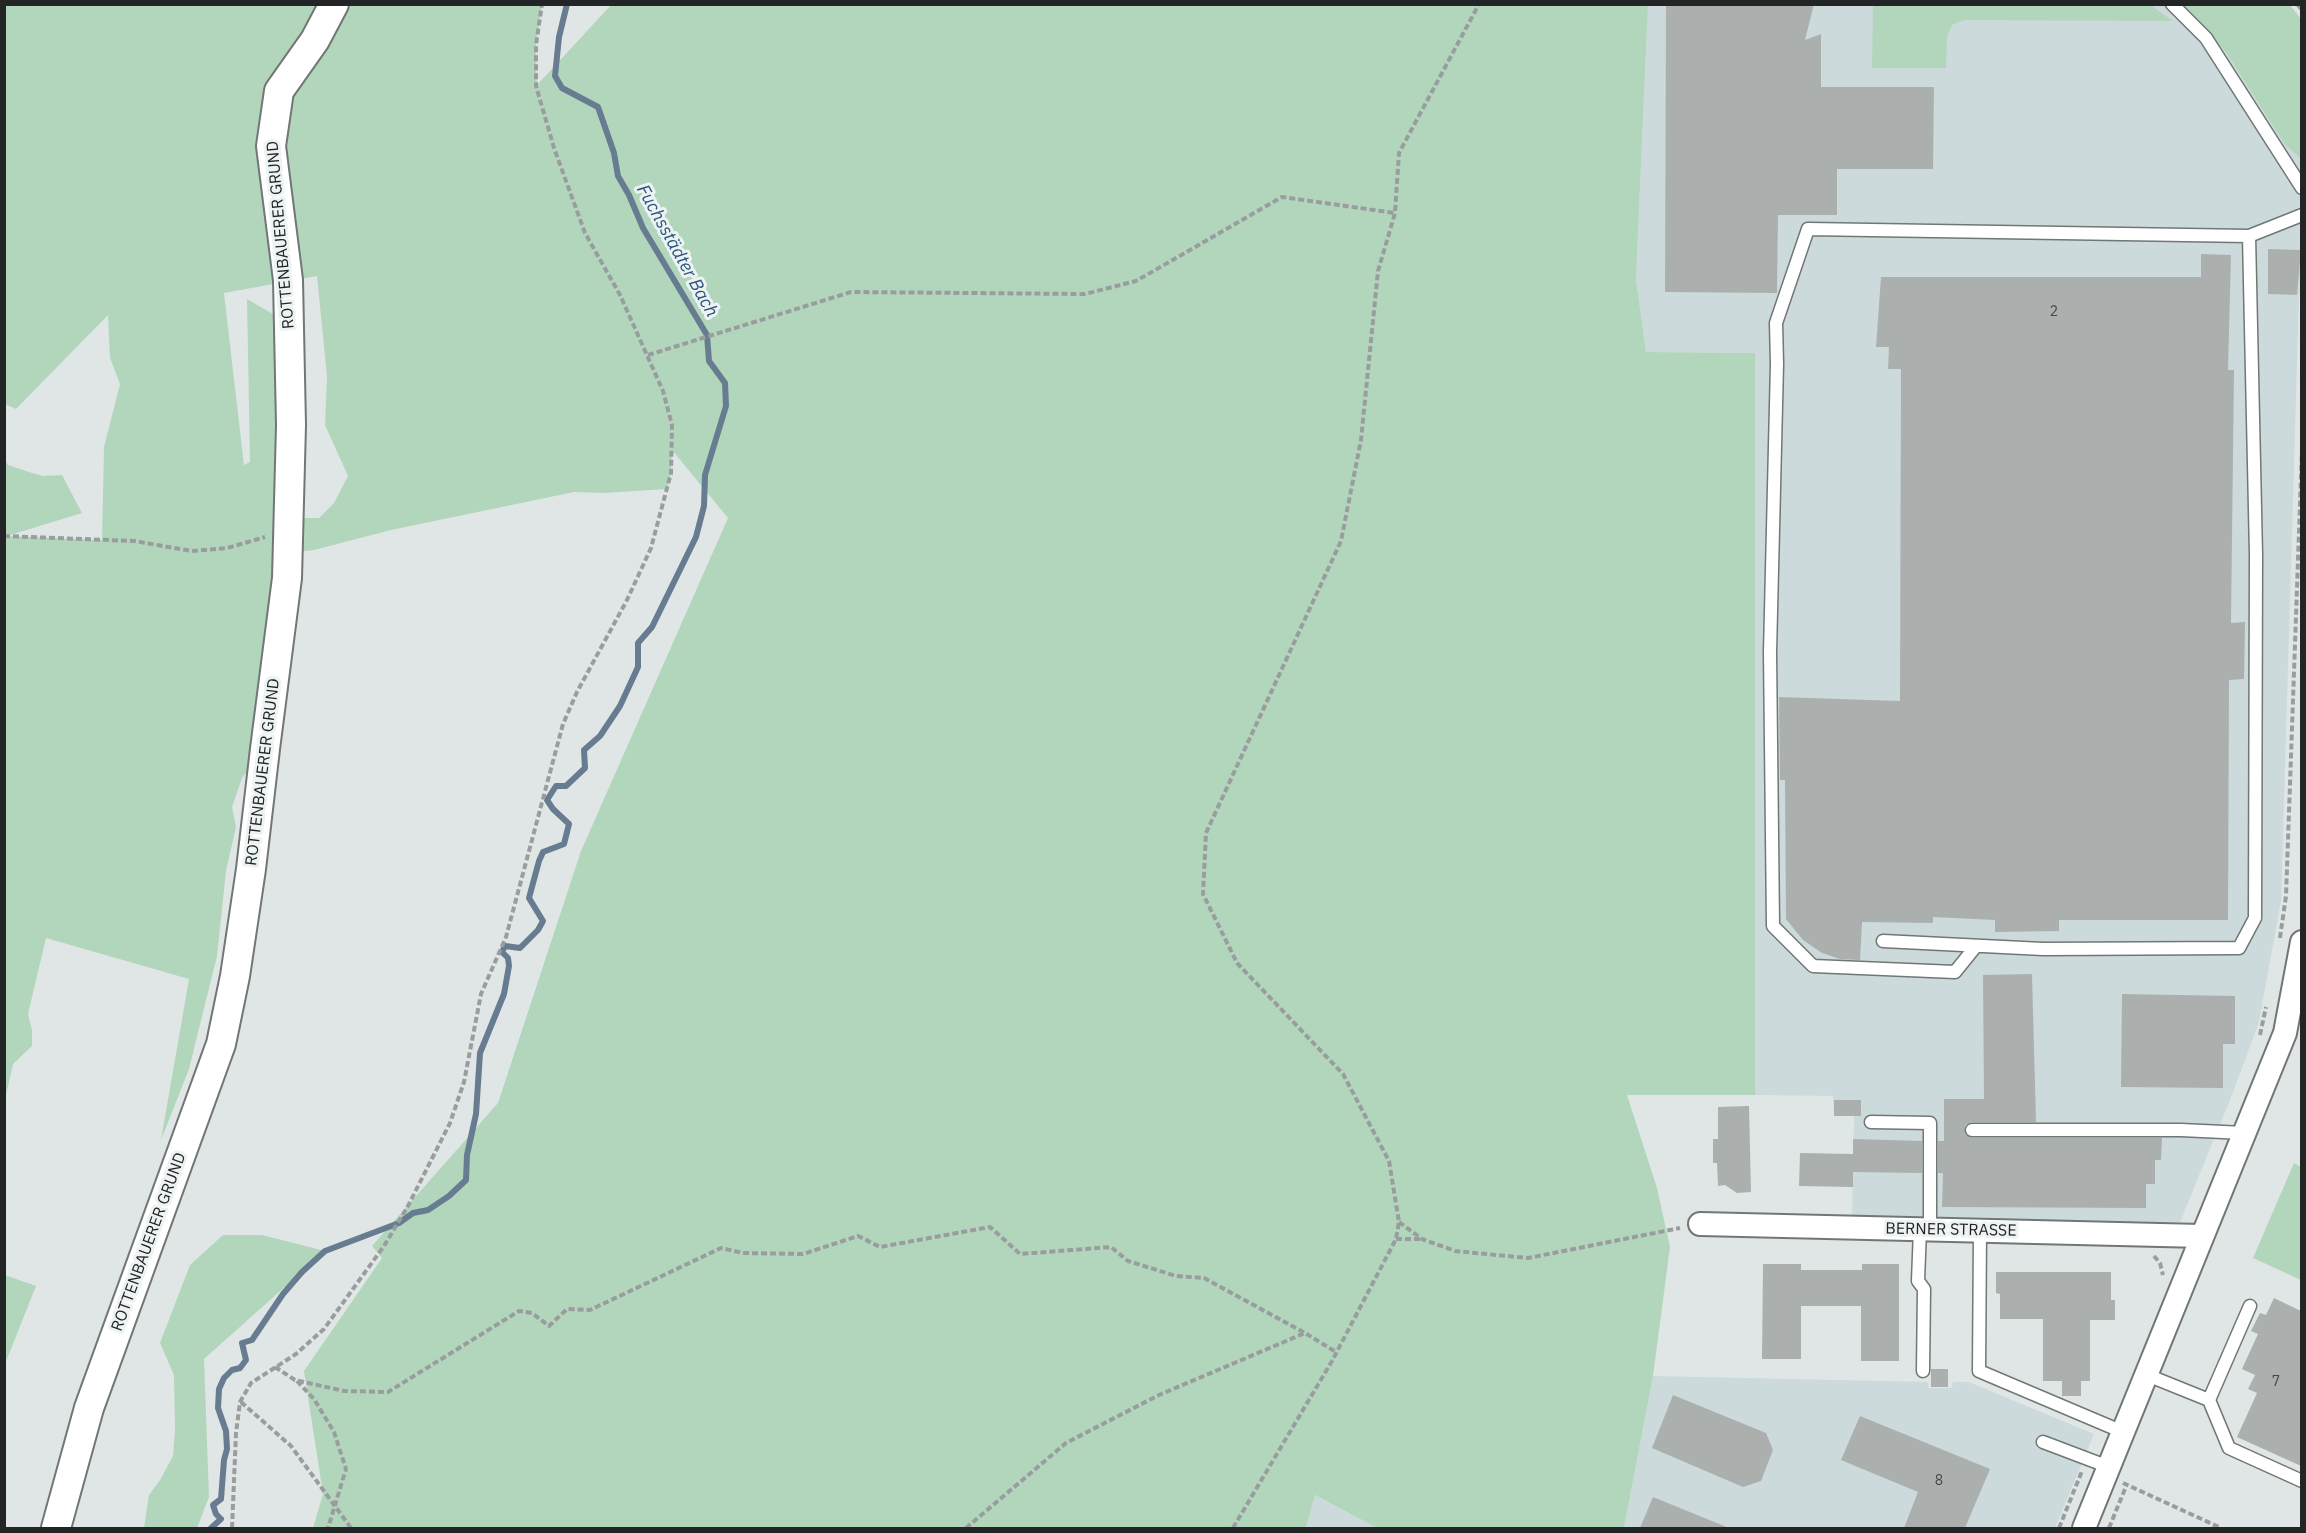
<!DOCTYPE html>
<meta charset="utf-8">
<style>
body{margin:0}
#map{position:relative;width:2306px;height:1533px;overflow:hidden;background:#e0e6e6;font-family:"IBM Plex Sans",sans-serif}
canvas{display:block}
.frame{position:absolute;inset:0;border:6px solid #222425;pointer-events:none}
</style>
<div id="map">
<canvas width="2306" height="1533"></canvas>
<div class="frame"></div>
</div>
<script>
const context = document.querySelector('canvas').getContext('2d');
context.lineJoin = 'round';
function fill(path, color) { context.fillStyle = color; context.fill(path, 'evenodd'); }
const shape = rows => new Path2D(rows.map(r => 'M' + r).join(''));
function stroke(path, color, width, dash) { context.strokeStyle = color; context.lineWidth = width; context.lineCap = dash ? 'butt' : 'round'; context.setLineDash(dash || []); context.stroke(path); }
function drawText(font, color, halo, rows, align = 'center') {
  context.font = font + ' "IBM Plex Sans",sans-serif'; context.lineWidth = 6; context.setLineDash([]); context.textBaseline = 'middle'; context.strokeStyle = halo; context.fillStyle = color; for (const [text, x, y, turn = 0] of rows) {
    context.save(); context.translate(x, y); context.rotate((+turn || 0) * Math.PI / 180); context.textAlign = isNaN(turn) ? turn : align; if (halo) context.strokeText(text, 0, 0); context.fillText(text, 0, 0); context.restore();
  }
}
fill(shape([
 [1648,5,2182,5,2201,23,2227,54,2285,145,2301,159,2302,278,2299,297,2281,901,2259,1022,2230,1100,2180,1222,1852,1220,1854,1116,1834,1116,1833,1096,1755,1095,1755,353,1646,352,1636,279],
 [1653,1376,1928,1382,1929,1388,1951,1388,1953,1382,1969,1382,2094,1434,2055,1528,1624,1528],
 [1315,1495,1377,1528,1306,1528]
]), '#ccdadb');
fill(shape([
 [5,5,542,5,536,45,537,85,611,5,1648,5,1636,279,1646,352,1755,353,1755,1095,1627,1095,1657,1188,1670,1247,1653,1376,1624,1528,1377,1528,1315,1495,1306,1528,313,1528,323,1494,304,1371,382,1258,372,1246,498,1103,581,851,728,518,672,450,671,473,667,489,603,493,574,492,391,530,314,550,288,553,265,749,242,778,232,807,236,827,226,871,217,956,189,1069,161,1140,189,979,46,938,28,1014,32,1030,32,1046,13,1064,5,1100,5,459,8,465,29,472,43,476,62,475,82,513,7,536,102,540,104,447,120,384,110,358,108,315,16,409,5,404],
 [317,276,327,377,325,425,348,476,334,503,319,518,289,518,278,317,247,299,250,462,244,465,224,293],
 [1873,5,2150,5,2173,21,1964,20,1952,25,1947,36,1946,68,1872,68],
 [2182,5,2290,5,2301,19,2301,159,2285,145,2227,54,2201,23],
 [2294,1163,2301,1167,2301,1280,2253,1258],
 [223,1235,262,1235,325,1251,204,1359,209,1497,197,1528,144,1528,149,1495,160,1480,173,1456,175,1429,174,1375,160,1343,190,1265],
 [5,1275,36,1286,5,1364,4,1275]
]), '#b2d6bc');
stroke(shape([
 [211,1528,221,1519,216,1514,213,1505,221,1499,224,1460,227,1449,226,1431,218,1408,219,1389,224,1378,232,1370,240,1368,246,1360,242,1343,252,1340,283,1294,302,1272,325,1251,399,1223,413,1213,428,1210,449,1196,466,1180,467,1155,476,1114,480,1053,504,994,509,966,508,958,502,952,505,946,520,948,538,930,543,921,529,898,539,861,543,852,564,844,569,824,553,809,547,800,556,786,566,786,585,768,584,750,600,736,620,706,638,667,638,643,652,627,696,537,704,506,705,475,726,406,725,383,709,361,707,335,643,228,629,195,618,176,614,153,598,107,562,88,555,76,559,37,567,4]
]), '#677c90', 6);
fill(shape([
 [1666,4,1814,4,1805,40,1821,34,1821,87,1934,87,1933,169,1837,169,1837,215,1778,215,1777,293,1665,292],
 [2268,249,2301,250,2297,295,2268,294],
 [2201,254,2231,255,2228,370,2234,370,2231,623,2245,622,2244,679,2229,680,2228,920,2059,920,2059,931,1995,932,1995,920,1933,917,1933,923,1862,922,1860,960,1840,959,1822,953,1803,940,1786,919,1785,780,1780,780,1779,697,1900,701,1901,369,1888,369,1889,347,1876,347,1881,277,2201,277],
 [2032,974,2036,1122,1971,1122,1965,1125,1965,1134,1972,1138,2162,1138,2161,1160,2155,1160,2155,1184,2146,1184,2146,1208,1942,1207,1943,1173,1938,1173,1938,1141,1944,1141,1944,1099,1984,1099,1983,975],
 [2122,994,2235,996,2235,1044,2223,1044,2223,1088,2121,1087],
 [1834,1100,1861,1100,1861,1116,1834,1116],
 [1749,1106,1751,1192,1737,1193,1725,1185,1718,1186,1717,1163,1713,1163,1713,1139,1718,1139,1718,1107],
 [1853,1139,1922,1141,1922,1173,1853,1172,1853,1187,1799,1186,1800,1153,1853,1154],
 [1763,1264,1801,1264,1801,1270,1862,1270,1862,1264,1899,1264,1899,1361,1861,1361,1861,1306,1801,1306,1801,1359,1762,1359],
 [1996,1272,2111,1272,2111,1300,2115,1300,2115,1320,2090,1320,2090,1381,2081,1381,2081,1396,2062,1396,2062,1381,2043,1381,2043,1319,2000,1319,2000,1294,1996,1293],
 [2274,1298,2301,1311,2301,1466,2237,1437,2257,1393,2248,1389,2255,1375,2242,1369,2258,1334,2251,1331,2260,1313,2266,1315],
 [1931,1369,1948,1369,1948,1387,1931,1387],
 [1673,1395,1766,1433,1773,1450,1761,1481,1743,1487,1652,1448],
 [1860,1416,1990,1469,1965,1528,1904,1528,1918,1492,1841,1460],
 [1653,1497,1729,1528,1640,1528]
]), '#abb0af');
const service = shape([
 [2172,4,2206,38,2302,188],
 [1883,941,2043,949,2239,948,2255,918,2256,555,2249,236],
 [1976,946,1955,972,1813,966,1773,926,1770,652,1777,364,1776,323,1808,229,2249,236,2302,215],
 [1871,1122,1930,1123,1930,1230],
 [1972,1130,2181,1130,2244,1133],
 [1920,1229,1918,1281,1924,1289,1923,1371],
 [1980,1231,1979,1371,2123,1432],
 [2147,1375,2209,1400,2229,1448,2302,1481],
 [2209,1400,2250,1306],
 [2043,1442,2109,1467]
]);
const minor = shape([
 [1700,1224,2202,1236],
 [2084,1528,2285,1033,2302,942]
]);
const tertiary = shape([
 [56,1528,89,1408,221,1044,235,976,251,869,265,749,287,578,291,425,288,280,271,146,279,91,315,40,334,4]
]);
stroke(service, '#717676', 15);
stroke(minor, '#717676', 26);
stroke(tertiary, '#717676', 32);
stroke(shape([
 [2297,4,2302,10],
 [648,355,851,292,1085,294,1136,281,1282,197,1395,213],
 [4,536,134,541,192,551,227,548,265,537],
 [2280,938,2286,896,2302,448],
 [2260,1035,2266,1007],
 [1399,1222,1422,1239,1455,1251,1528,1258,1680,1228],
 [1396,1239,1421,1239],
 [2154,1256,2160,1263,2163,1275],
 [275,1367,295,1380,344,1391,388,1392,519,1311,532,1313,549,1326,567,1309,590,1310,721,1248,743,1253,803,1254,858,1236,880,1247,990,1227,1020,1254,1111,1247,1128,1261,1176,1276,1204,1278,1305,1333],
 [297,1381,314,1399,334,1432,346,1469,328,1528],
 [241,1402,291,1446,351,1528],
 [2123,1483,2221,1528],
 [232,1528,236,1433,240,1402,251,1383,296,1354,324,1329,384,1246,408,1206,450,1123,464,1082,481,994,506,937,563,724,577,692,627,600,651,548,671,473,672,425,663,391,620,295,585,233,554,148,536,86,536,45,542,4],
 [966,1528,1066,1443,1159,1395,1305,1333,1336,1352],
 [1233,1528,1332,1361,1396,1239,1399,1222,1389,1161,1343,1074,1237,963,1203,894,1206,833,1341,541,1361,440,1378,271,1395,213,1399,153,1479,4],
 [2059,1528,2082,1471],
 [2109,1528,2127,1484]
]), '#999d9e', 4, [6, 3]);
stroke(service, '#fff', 12);
stroke(minor, '#fff', 22);
stroke(tertiary, '#fff', 28);
drawText('14px', '#444748', null, [
 ["2",2054,312],
 ["7",2276,1382],
 ["8",1939,1481]
]);
drawText('16px', '#222425', '#edf3f3', [
 ["ROTTENBAUERER GRUND",281,235,-95],
 ["ROTTENBAUERER GRUND",263,772,-83],
 ["BERNER STRASSE",1951,1230,1],
 ["ROTTENBAUERER GRUND",149,1242,-70]
]);
drawText('italic 18px', '#2a557e', '#edf3f3', [
 ["Fuchsstädter Bach",677,251,61]
]);
</script>
